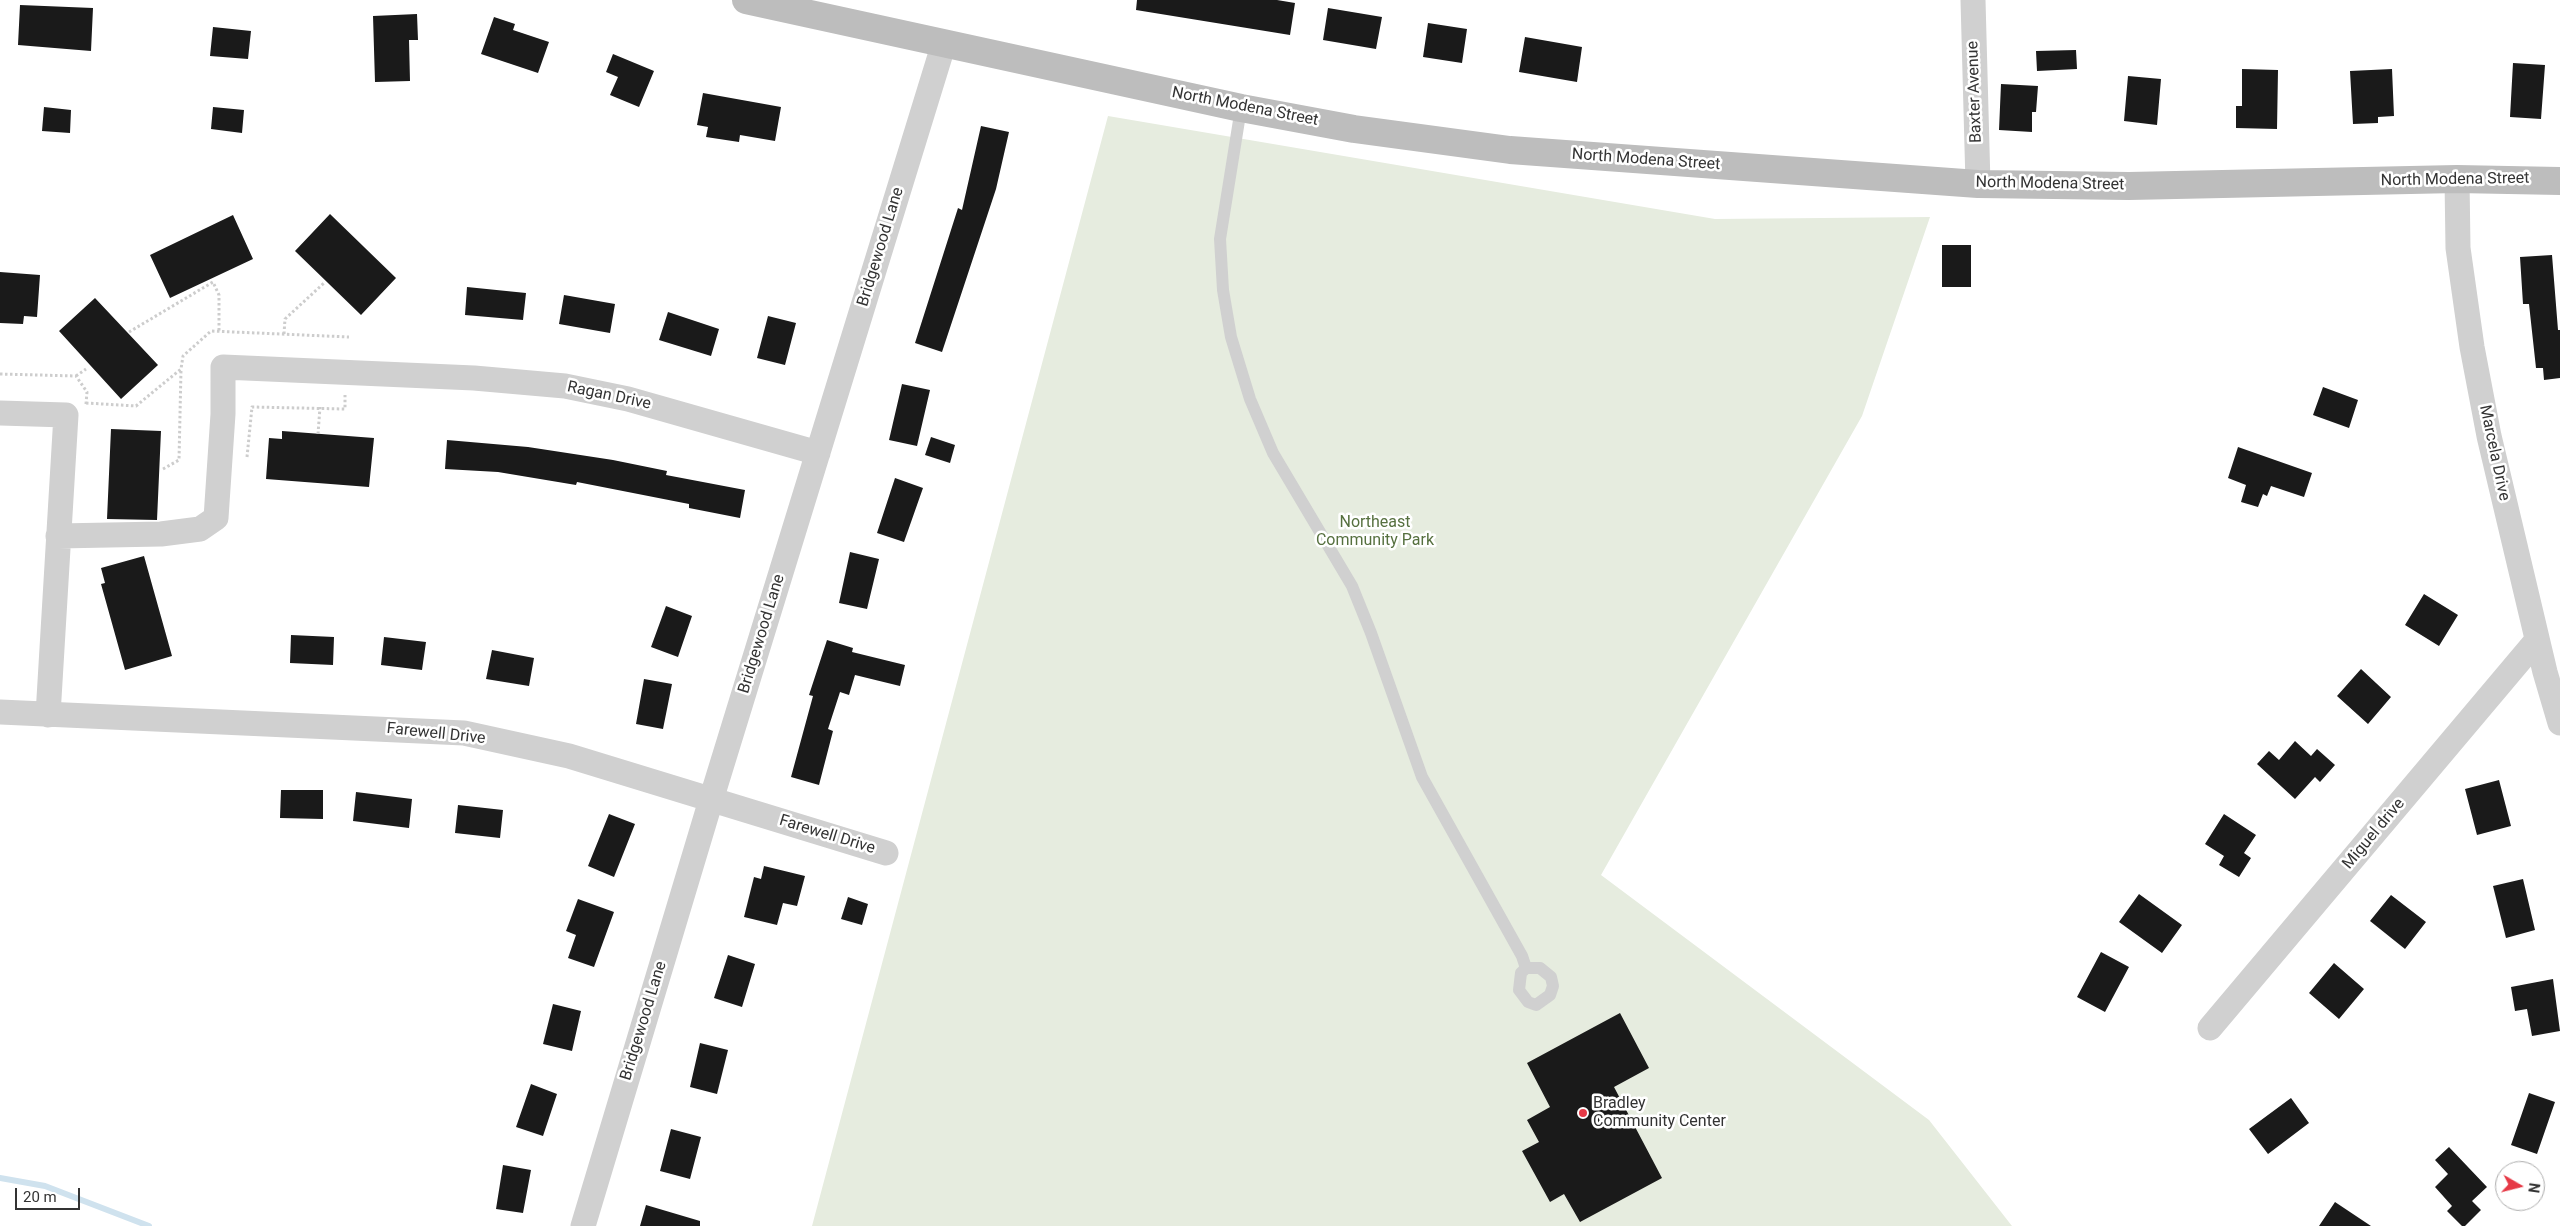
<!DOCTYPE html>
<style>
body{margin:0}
#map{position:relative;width:2560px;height:1226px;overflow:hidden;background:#fff;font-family:Roboto,sans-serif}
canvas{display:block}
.north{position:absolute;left:2495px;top:1161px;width:50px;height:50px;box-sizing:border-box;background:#fff;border:1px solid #adadad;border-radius:50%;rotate:98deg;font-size:14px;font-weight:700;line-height:20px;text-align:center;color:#333}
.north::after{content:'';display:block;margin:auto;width:18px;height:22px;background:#e63946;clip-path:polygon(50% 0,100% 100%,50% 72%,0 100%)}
.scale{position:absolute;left:15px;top:1188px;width:65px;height:22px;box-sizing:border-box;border:2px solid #333;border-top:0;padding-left:6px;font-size:15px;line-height:18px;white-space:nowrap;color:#333;-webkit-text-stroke:4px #fff;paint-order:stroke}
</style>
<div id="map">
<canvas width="2560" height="1226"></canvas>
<div class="north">N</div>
<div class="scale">20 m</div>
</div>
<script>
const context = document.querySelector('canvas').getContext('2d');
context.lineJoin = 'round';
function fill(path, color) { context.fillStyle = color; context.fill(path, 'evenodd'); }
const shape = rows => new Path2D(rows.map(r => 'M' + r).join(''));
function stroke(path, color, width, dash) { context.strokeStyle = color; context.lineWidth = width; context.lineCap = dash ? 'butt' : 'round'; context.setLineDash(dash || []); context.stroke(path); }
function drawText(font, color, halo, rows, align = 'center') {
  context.font = font + ' Roboto,sans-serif'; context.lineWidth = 5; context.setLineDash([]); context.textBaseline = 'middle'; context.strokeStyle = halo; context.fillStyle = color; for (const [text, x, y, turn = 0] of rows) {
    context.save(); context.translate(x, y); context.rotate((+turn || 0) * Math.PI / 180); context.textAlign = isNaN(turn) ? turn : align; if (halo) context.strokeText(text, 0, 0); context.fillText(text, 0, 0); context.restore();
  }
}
fill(shape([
 [1108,116,1715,219,1930,217,1862,416,1601,875,1929,1120,2012,1226,812,1226]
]), '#e6ecdf');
stroke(shape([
 [0,1178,45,1186,149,1226]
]), '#cfe2ee', 6);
fill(shape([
 [1137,0,1277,0,1295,3,1290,35,1136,10],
 [20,5,93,8,91,51,18,45],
 [1328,8,1382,17,1376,49,1323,40],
 [417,14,418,40,409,40,410,81,375,82,373,16],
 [494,17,515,24,513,30,549,42,538,73,481,54],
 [1428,23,1467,29,1462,63,1423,57],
 [213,27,251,31,248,59,210,56],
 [1525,37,1582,47,1577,82,1519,72],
 [2076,50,2077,69,2037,71,2036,51],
 [613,54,654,71,639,107,610,95,618,77,606,72],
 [2513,63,2545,65,2541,119,2510,117],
 [2242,69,2278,70,2277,129,2236,128,2236,106,2242,106],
 [2392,69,2394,116,2378,117,2378,123,2353,124,2350,71],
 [2128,76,2161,79,2157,125,2124,121],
 [2001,84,2038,86,2036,112,2032,112,2032,132,1999,130],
 [703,93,781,107,775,141,740,135,739,142,706,137,708,127,697,125],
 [44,107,71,110,70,133,42,131],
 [213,107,244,110,242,133,211,129],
 [981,126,1009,132,996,189,942,352,915,343,958,208,962,210],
 [330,214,396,278,361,315,295,251],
 [233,215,253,259,170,298,150,255],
 [1942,245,1971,245,1971,287,1942,287],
 [2552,255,2558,330,2560,330,2560,378,2544,380,2543,368,2536,368,2529,304,2523,304,2520,257],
 [0,272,40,275,37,317,24,316,23,324,0,323],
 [467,287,526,293,523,320,465,315],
 [564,295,615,304,610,333,559,324],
 [95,298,158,365,121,399,59,331],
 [668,312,719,329,711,356,659,340],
 [768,316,796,323,785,365,757,358],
 [902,384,930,390,917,446,889,440],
 [2323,387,2358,400,2349,428,2313,415],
 [111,429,161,431,157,520,107,519],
 [282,431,374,438,369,487,266,479,269,438,282,439],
 [931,437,955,445,950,463,925,455],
 [447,440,528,447,613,460,667,471,666,475,745,490,740,518,689,508,689,504,577,482,576,485,498,472,445,469],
 [2238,447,2312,473,2304,497,2271,486,2267,496,2263,494,2258,507,2241,502,2246,485,2228,478],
 [895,478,923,488,904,542,877,533],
 [850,552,879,559,867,609,839,603],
 [144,556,172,656,125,670,101,584,105,583,101,568],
 [2424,594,2458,615,2439,646,2405,625],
 [666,606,692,616,678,657,651,647],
 [291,635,334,637,333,665,290,663],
 [384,637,426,642,422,670,381,665],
 [827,640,853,648,852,652,905,665,900,686,855,675,849,695,840,692,828,729,833,731,819,785,791,777,813,696,809,695],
 [492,650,534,658,529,686,486,679],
 [2361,669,2391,697,2368,724,2337,696],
 [644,679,672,684,663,729,636,724],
 [2295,741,2311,756,2317,749,2335,765,2320,782,2315,777,2295,799,2257,764,2269,751,2279,760],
 [2499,780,2511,826,2477,835,2465,789],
 [281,790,323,790,323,819,280,818],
 [356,792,412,799,409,828,353,821],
 [458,805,503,810,500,838,455,833],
 [609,814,635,824,614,877,588,866],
 [2224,814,2256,835,2244,853,2251,858,2239,877,2219,865,2224,856,2205,844],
 [764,866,805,876,797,906,783,903,777,925,744,917,754,877,761,879],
 [2523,879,2535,930,2506,938,2493,886],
 [2139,894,2182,925,2162,953,2119,922],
 [2391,895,2426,922,2405,949,2370,921],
 [848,897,868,904,862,925,841,919],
 [578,899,614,912,594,967,568,958,576,935,566,931],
 [2101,952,2129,967,2105,1012,2077,997],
 [728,955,755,964,742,1007,714,998],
 [2334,963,2364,989,2339,1019,2309,993],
 [2553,979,2560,1031,2532,1036,2527,1009,2515,1011,2511,987],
 [553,1004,581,1011,572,1051,543,1044],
 [1620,1013,1649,1068,1614,1087,1662,1178,1580,1222,1564,1194,1550,1202,1522,1151,1539,1142,1527,1120,1550,1107,1527,1063],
 [700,1043,728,1050,717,1094,690,1087],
 [531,1084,557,1094,543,1136,516,1127],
 [2529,1093,2555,1102,2537,1154,2511,1145],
 [2291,1098,2309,1123,2268,1154,2249,1129],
 [671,1129,701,1137,690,1179,660,1171],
 [2449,1147,2487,1187,2472,1201,2481,1210,2465,1226,2462,1226,2447,1211,2452,1206,2435,1187,2448,1174,2435,1160],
 [503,1165,531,1170,523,1213,496,1209],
 [2335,1202,2371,1226,2319,1226],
 [646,1205,700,1221,700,1226,640,1226]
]), '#1a1a1a');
stroke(shape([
 [129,332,213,282,219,295,219,331],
 [284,334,285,319,324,283],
 [0,374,76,376,87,392,86,404],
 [76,376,86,369],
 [86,403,136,406,181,369,183,356,211,331,349,337],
 [318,434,320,407],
 [247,457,252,407,345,409,345,395],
 [163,469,179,460,181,369]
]), '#cdcdcd', 3, [2.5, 2.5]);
stroke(shape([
 [1241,108,1220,239,1223,290,1231,337,1250,399,1273,453,1352,586,1371,633,1422,777,1522,956,1526,968],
 [1526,968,1540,968,1551,977,1553,986,1550,995,1536,1005,1528,1002,1519,990,1521,973,1526,968]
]), '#d0d0d0', 12);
stroke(shape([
 [1973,0,1978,184],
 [2457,179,2458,248,2472,347,2489,436,2545,672,2560,723],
 [0,413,66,415,48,715],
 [58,536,161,534,200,529,216,518,223,414,223,367,474,378,565,386,628,399,818,453],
 [0,712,464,733,569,756,886,853],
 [2210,1028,2537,640],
 [583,1226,711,800,944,43]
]), '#d0d0d0', 25);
stroke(shape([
 [746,0,1241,108,1354,129,1510,150,1978,184,2129,186,2457,179,2560,181]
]), '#bdbdbd', 28);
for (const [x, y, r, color] of [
 [1583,1113,5,"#e63946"]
]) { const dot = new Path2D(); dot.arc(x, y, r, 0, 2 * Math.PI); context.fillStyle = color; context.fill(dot); stroke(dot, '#fff', 2); }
drawText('16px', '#333', '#fff', [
 ["Baxter Avenue",1975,92,-92],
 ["North Modena Street",1245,107,11],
 ["North Modena Street",1646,160,4],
 ["North Modena Street",2455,180,-1],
 ["North Modena Street",2050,184,1],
 ["Bridgewood Lane",881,247,-73],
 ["Ragan Drive",609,396,12],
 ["Marcela Drive",2494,453,78],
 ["Bridgewood Lane",762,634,-73],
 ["Farewell Drive",436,734,6],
 ["Miguel drive",2374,834,-50],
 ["Farewell Drive",827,835,17],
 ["Bridgewood Lane",644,1021,-73]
]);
drawText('16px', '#56703f', '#fff', [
 ["Northeast",1375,523],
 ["Community Park",1375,541]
]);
drawText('16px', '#333', '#fff', [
 ["Bradley",1593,1104],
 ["Community Center",1593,1122]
], 'left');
</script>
